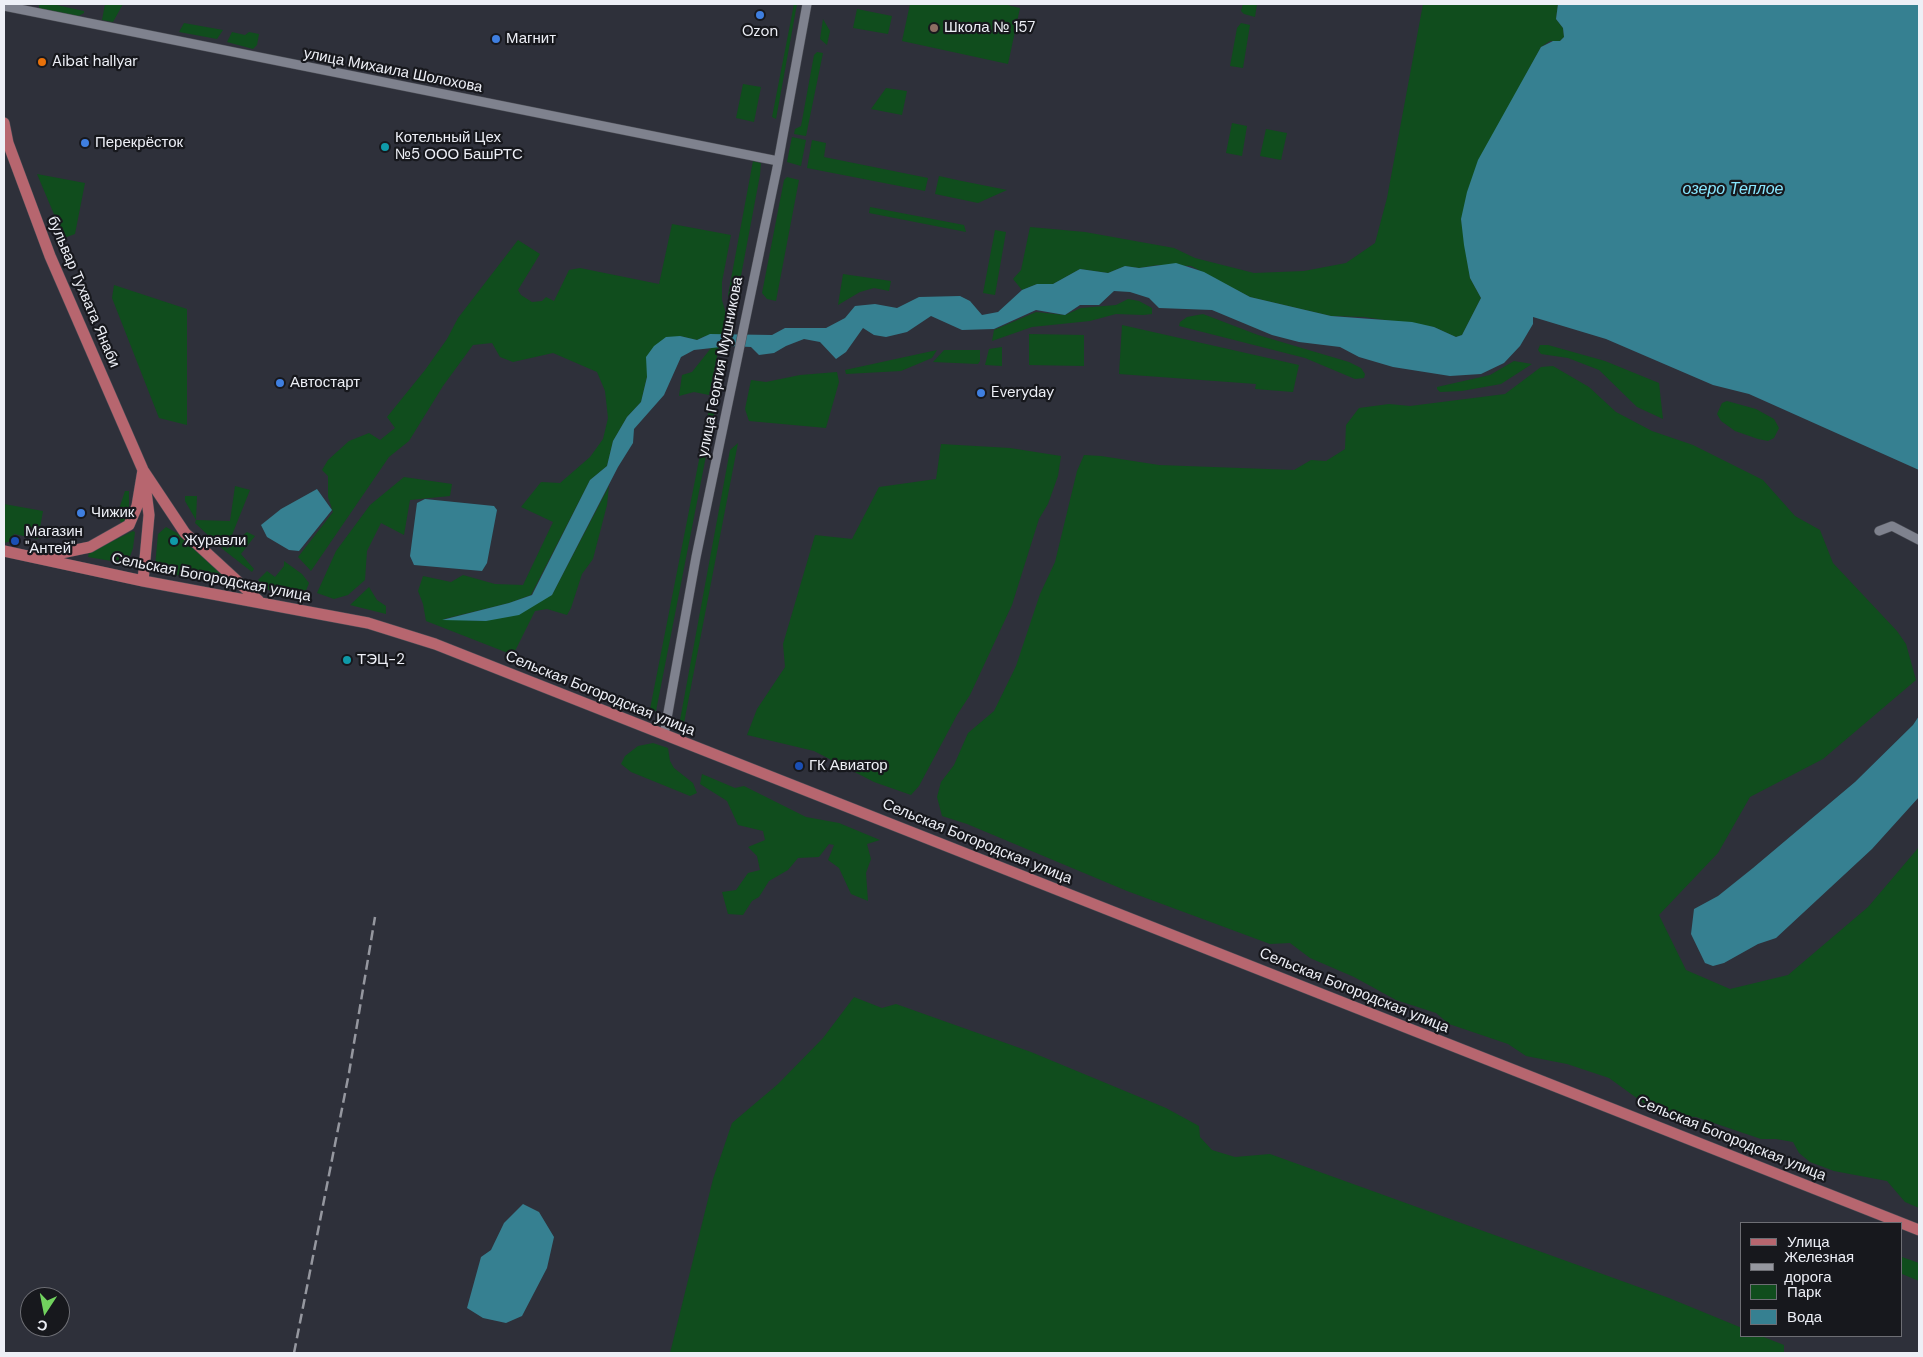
<!DOCTYPE html>
<meta charset="utf-8">
<style>
body{margin:0}
#map{position:relative;width:1923px;height:1357px;overflow:hidden;background:#2e303a;font-family:"DM Sans",sans-serif}
canvas{display:block}
.frame{position:absolute;inset:0;border:5px solid #edeff6;pointer-events:none}
.legend{position:absolute;left:1740px;top:1222px;width:162px;height:115px;box-sizing:border-box;background:#17181d;border:1px solid #6d6e74;margin:0;padding:6px 9px;list-style:none;font-size:15px;color:#edeff6}
.legend li{display:flex;align-items:center;gap:10px;height:25px}
.legend b{width:25px;border:1px solid #6d6e74}
.north{position:absolute;left:20px;top:1287px;width:50px;height:50px;box-sizing:border-box;background:#17181d;border:1px solid #6d6e74;border-radius:50%;rotate:191deg;font-size:14px;font-weight:700;line-height:20px;text-align:center;color:#edeff6}
.north::after{content:'';display:block;margin:auto;width:18px;height:22px;background:#71d25e;clip-path:polygon(50% 0,100% 100%,50% 72%,0 100%)}
</style>
<div id="map">
<canvas width="1923" height="1357"></canvas>
<div class="frame"></div>
<ul class="legend">
<li><b style="height:6px;background:#b7666f"></b>Улица</li>
<li><b style="height:6px;background:#95979f"></b>Железная дорога</li>
<li><b style="height:14px;background:#104d1d"></b>Парк</li>
<li><b style="height:14px;background:#368091"></b>Вода</li>
</ul>
<div class="north">С</div>
</div>
<script>
const context = document.querySelector('canvas').getContext('2d');
context.lineJoin = 'round';
function fill(path, color) { context.fillStyle = color; context.fill(path, 'evenodd'); }
const shape = rows => new Path2D(rows.map(r => 'M' + r).join(''));
function stroke(path, color, width, dash) { context.strokeStyle = color; context.lineWidth = width; context.lineCap = dash ? 'butt' : 'round'; context.setLineDash(dash || []); context.stroke(path); }
function drawText(font, color, halo, rows, align = 'center') {
  context.font = font + ' "DM Sans",sans-serif'; context.lineWidth = 4.5; context.setLineDash([]); context.textBaseline = 'middle'; context.strokeStyle = halo; context.fillStyle = color; for (const [text, x, y, turn = 0] of rows) {
    context.save(); context.translate(x, y); context.rotate((+turn || 0) * Math.PI / 180); context.textAlign = isNaN(turn) ? turn : align; if (halo) context.strokeText(text, 0, 0); context.fillText(text, 0, 0); context.restore();
  }
}
fill(shape([
 [39,4,52,4,84,11,84,13,75,18,39,11],
 [105,4,123,4,113,22,102,20],
 [794,4,797,4,776,119,772,117],
 [910,4,1003,4,1020,8,1008,64,902,41],
 [1243,4,1257,4,1255,17,1244,14,1241,11],
 [1423,4,1558,4,1556,19,1563,28,1564,37,1560,41,1550,41,1541,47,1529,69,1502,120,1461,219,1470,278,1481,298,1462,335,1456,337,1434,327,1364,317,1331,316,1250,297,1191,266,1158,265,1139,268,1125,266,1108,273,1080,269,1053,284,1037,284,1022,290,1013,279,1021,270,1030,227,1085,232,1174,248,1195,258,1254,273,1304,271,1346,263,1375,243,1387,198],
 [857,9,892,16,888,34,853,28],
 [823,19,830,31,827,45,820,39],
 [184,23,223,30,217,39,179,32],
 [1241,23,1250,25,1243,68,1230,66,1237,28],
 [232,32,245,35,249,32,259,34,257,45,253,49,227,42],
 [817,52,823,53,806,136,794,134,795,129,801,126,814,55],
 [743,84,761,87,754,122,736,118],
 [886,88,907,91,902,115,871,109],
 [1232,123,1247,126,1242,156,1226,153],
 [1266,129,1287,133,1281,160,1260,156],
 [792,137,806,140,801,166,787,162],
 [812,140,826,143,824,157,928,178,925,191,807,168],
 [753,161,761,163,760,175,734,313,728,295],
 [37,174,85,183,75,234,64,238],
 [939,176,957,180,1007,190,978,203,935,194],
 [787,177,799,180,776,301,767,299,762,293,784,180],
 [870,207,964,225,966,232,869,213],
 [672,224,731,235,722,282,722,300,726,314,709,395,694,392,679,396,682,375,692,372,711,348,705,336,697,340,680,336,647,377,641,402,627,417,613,441,607,466,590,480,531,595,509,603,444,619,486,621,552,595,609,486,607,505,593,559,582,574,571,608,567,615,547,609,535,611,513,655,426,621,423,604,418,591,423,576,451,582,463,575,495,584,523,585,553,522,521,507,541,482,560,483,590,457,603,439,608,418,605,391,597,372,553,353,513,362,500,357,492,343,473,345,443,386,409,441,389,457,311,571,298,557,333,512,328,497,328,476,322,470,328,460,349,441,369,433,380,440,395,428,387,417,425,370,447,339,458,318,518,240,540,254,518,290,521,295,532,302,542,301,546,297,554,301,569,270,580,268,659,284],
 [995,230,1006,232,995,295,983,293],
 [843,274,891,281,889,291,874,288,860,292,838,305],
 [114,285,187,309,187,425,159,418,112,298],
 [1128,299,1139,301,1152,308,1152,314,1143,315,1116,314,1090,321,1032,327,992,341,994,330,1036,312,1065,315,1081,308,1116,305],
 [1203,314,1258,335,1349,362,1361,368,1365,374,1364,378,1355,379,1305,358,1179,326,1180,322,1187,317],
 [1122,325,1299,365,1293,392,1255,389,1256,384,1119,374],
 [1029,334,1084,335,1084,366,1029,365],
 [1540,345,1548,345,1605,361,1659,383,1663,419,1637,407,1599,370,1568,358,1541,354,1538,350],
 [1002,347,1002,366,985,365,989,349],
 [937,350,932,358,901,371,846,374,845,370],
 [944,350,980,350,980,361,978,364,933,362],
 [1514,361,1532,364,1501,384,1462,391,1440,392,1437,389,1437,387,1490,375],
 [1553,366,1589,387,1616,412,1652,431,1693,445,1763,480,1795,516,1820,530,1833,563,1897,631,1906,644,1916,680,1823,759,1750,797,1718,853,1659,915,1686,970,1730,989,1788,975,1868,907,1919,847,1919,1208,1905,1202,1887,1181,1834,1171,1810,1162,1799,1153,1793,1142,1776,1139,1761,1139,1696,1117,1675,1116,1665,1109,1645,1104,1609,1078,1567,1064,1526,1056,1508,1044,1449,1024,1436,1013,1396,1000,1354,977,1310,958,1290,943,1270,944,1208,921,1127,891,967,824,942,816,937,797,941,782,954,765,968,733,994,711,1016,666,1040,594,1055,562,1077,471,1084,455,1101,456,1159,465,1294,470,1311,460,1326,461,1345,449,1346,425,1359,408,1389,404,1410,406,1505,394,1541,367],
 [837,372,839,382,826,428,749,421,745,409,751,380,766,382,800,375],
 [1727,401,1756,409,1774,419,1779,428,1774,438,1768,441,1758,439,1735,431,1721,421,1717,414,1722,403],
 [709,409,715,410,656,711,650,709],
 [738,443,684,723,680,720,730,450],
 [941,444,1010,448,1061,456,1058,476,1048,504,1039,519,1012,605,970,695,957,715,919,786,911,795,874,782,814,751,747,735,757,709,785,667,783,644,815,535,852,539,879,487,936,479],
 [404,477,452,484,450,496,410,500,404,535,381,523,367,551,365,580,348,595,334,599,317,593,336,551,370,505],
 [235,486,250,490,226,550,247,532,255,536,241,554,254,569,252,572,225,551,195,523,196,520,185,501,185,496,197,496,196,520,230,521],
 [125,491,129,491,129,516,122,524,117,515],
 [4,504,43,511,38,539,14,534,12,541,4,543],
 [166,527,177,533,226,579,229,583,227,586,159,571,155,566,158,534],
 [133,531,135,532,133,548,128,562,123,563,88,557,89,553],
 [284,561,302,574,309,583,303,598,271,592,258,580,267,571,275,577,284,566],
 [369,587,377,600,386,606,386,614,350,605],
 [653,743,668,748,670,761,674,768,693,783,697,793,690,796,631,772,621,764,625,756,638,746],
 [702,774,735,788,744,786,806,817,839,823,880,840,867,844,871,859,866,873,868,901,851,894,839,868,828,860,834,845,829,844,819,857,798,858,788,870,769,881,759,897,752,901,743,915,728,914,722,892,736,890,748,873,760,870,757,856,748,847,765,840,763,831,738,825,727,801,700,784],
 [854,997,882,1008,896,1004,1031,1052,1166,1108,1199,1126,1200,1137,1212,1150,1235,1157,1270,1154,1669,1298,1742,1328,1742,1336,1761,1336,1784,1345,1784,1353,670,1353,713,1179,732,1123,778,1084,823,1038],
 [1902,1257,1919,1263,1919,1281,1902,1274]
]), '#104d1d');
fill(shape([
 [1558,4,1919,4,1919,470,1749,394,1713,385,1606,339,1533,317,1533,324,1520,346,1504,363,1481,374,1450,376,1393,367,1359,357,1340,347,1299,342,1272,335,1212,310,1159,308,1149,298,1130,292,1114,291,1099,305,1080,305,1065,315,1036,310,994,329,962,330,931,316,907,332,886,337,874,335,863,328,846,352,836,359,820,342,804,339,786,346,774,353,759,355,751,347,730,346,694,350,681,357,664,395,634,429,633,443,618,467,552,595,519,615,486,621,442,620,509,603,532,595,590,480,607,466,613,441,627,417,641,402,647,377,646,357,654,346,666,337,680,336,697,340,710,334,772,335,785,328,826,328,845,318,855,306,875,304,897,308,919,297,960,296,970,301,982,315,998,312,1022,290,1037,284,1053,284,1080,269,1108,273,1125,266,1139,268,1176,263,1204,272,1250,297,1331,316,1412,322,1434,327,1456,337,1462,335,1481,298,1470,278,1464,245,1461,219,1467,192,1478,160,1541,47,1553,41,1560,41,1564,37,1563,28,1556,19],
 [317,489,332,510,299,551,289,550,267,537,261,525,281,509],
 [425,499,494,506,497,510,487,563,482,571,414,565,410,556,417,503],
 [1919,716,1919,797,1872,849,1776,938,1758,944,1724,963,1713,966,1705,963,1691,934,1694,909,1718,896,1753,868,1855,782,1913,725],
 [523,1204,539,1212,554,1237,547,1268,522,1316,506,1323,483,1318,467,1308,481,1257,491,1250,504,1223]
]), '#368091');
const minor = shape([
 [4,6,778,161],
 [1879,531,1892,526,1919,540],
 [664,735,696,557,777,168,807,4]
]);
const major = shape([
 [4,123,8,143,50,256,143,470,185,533,259,601],
 [4,551,143,581,368,623,435,644,1919,1230],
 [42,557,90,547,129,525,137,506,143,470],
 [143,581,149,515,144,476]
]);
stroke(minor, '#4a4c54', 10);
stroke(major, '#4a4c54', 12);
stroke(minor, '#7f828e', 9);
stroke(major, '#b7666f', 11);
stroke(shape([
 [294,1353,349,1073,375,917]
]), '#95979f', 2.5, [10, 5]);
for (const [x, y, r, color] of [
 [760,15,5,"#3f7fe0"],
 [934,28,5,"#8d6e63"],
 [496,39,5,"#3f7fe0"],
 [42,62,5,"#e8710a"],
 [85,143,5,"#3f7fe0"],
 [385,147,5,"#0f9aa8"],
 [280,383,5,"#3f7fe0"],
 [981,393,5,"#3f7fe0"],
 [81,513,5,"#3f7fe0"],
 [15,541,5,"#1a4fb4"],
 [174,541,5,"#0f9aa8"],
 [347,660,5,"#0f9aa8"],
 [799,766,5,"#1a4fb4"]
]) { const dot = new Path2D(); dot.arc(x, y, r, 0, 2 * Math.PI); context.fillStyle = color; context.fill(dot); stroke(dot, '#17181d', 2); }
drawText('15px', '#edeff6', '#17181d', [
 ["Школа № 157",944,28],
 ["Ozon",760,32,"center"],
 ["Магнит",506,39],
 ["Aibat hallyar",52,62],
 ["Котельный Цех",395,138],
 ["№5 ООО БашРТС",395,155],
 ["Перекрёсток",95,143],
 ["Автостарт",290,383],
 ["Everyday",991,393],
 ["Чижик",91,513],
 ["Магазин",25,532],
 ["\"Антей\"",25,549],
 ["Журавли",184,541],
 ["ТЭЦ-2",357,660],
 ["ГК Авиатор",809,766]
], 'left');
drawText('15px', '#edeff6', '#17181d', [
 ["улица Михаила Шолохова",393,71,11],
 ["бульвар Тухвата Янаби",83,292,67],
 ["улица Георгия Мушникова",721,367,-79],
 ["Сельская Богородская улица",211,578,11],
 ["Сельская Богородская улица",600,694,22],
 ["Сельская Богородская улица",977,842,22],
 ["Сельская Богородская улица",1354,991,22],
 ["Сельская Богородская улица",1731,1139,22]
]);
drawText('italic 16px', '#88e6fd', '#17181d', [
 ["озеро Теплое",1733,190]
]);
</script>
